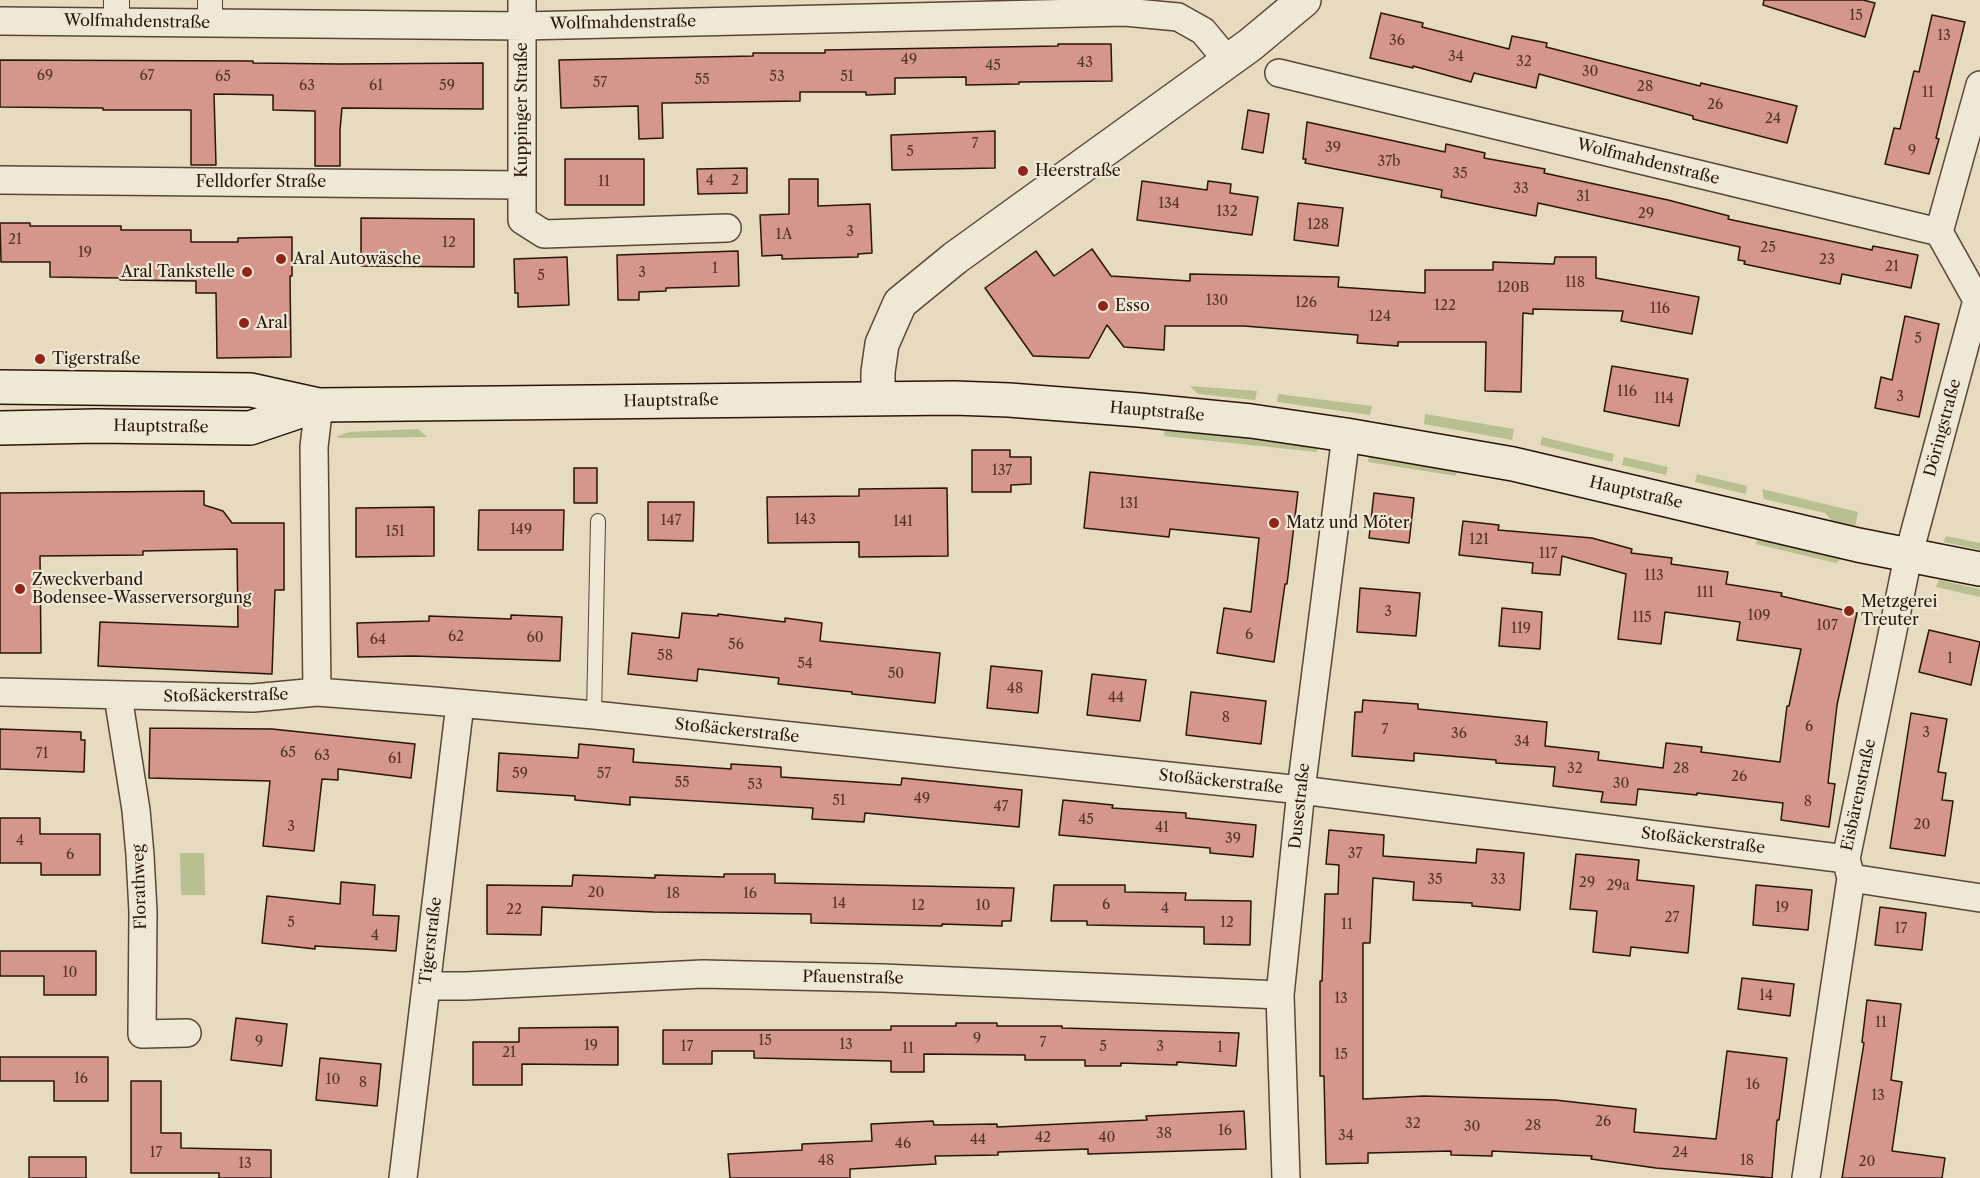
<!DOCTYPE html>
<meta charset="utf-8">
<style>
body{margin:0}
canvas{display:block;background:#e6dbbf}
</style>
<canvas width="1980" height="1178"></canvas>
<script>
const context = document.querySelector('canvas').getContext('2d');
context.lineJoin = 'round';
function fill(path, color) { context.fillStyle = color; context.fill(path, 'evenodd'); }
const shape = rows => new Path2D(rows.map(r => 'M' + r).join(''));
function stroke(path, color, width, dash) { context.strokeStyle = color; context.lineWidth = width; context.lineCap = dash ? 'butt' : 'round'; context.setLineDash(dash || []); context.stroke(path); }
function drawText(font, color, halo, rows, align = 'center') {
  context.font = font + ' "Libre Caslon Text",serif'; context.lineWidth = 4.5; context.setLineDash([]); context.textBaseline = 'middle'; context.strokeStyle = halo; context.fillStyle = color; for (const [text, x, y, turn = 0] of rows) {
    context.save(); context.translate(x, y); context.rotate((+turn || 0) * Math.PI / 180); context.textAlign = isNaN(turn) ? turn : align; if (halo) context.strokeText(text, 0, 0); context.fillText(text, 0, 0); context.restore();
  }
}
fill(shape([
 [1190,386,1257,391,1255,400,1198,394],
 [1278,394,1372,406,1370,415,1277,402],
 [1425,414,1514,429,1512,440,1424,424],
 [1165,428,1318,444,1317,452,1164,436],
 [418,429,427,437,338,438,337,436,350,432],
 [1542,437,1614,454,1612,462,1540,445],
 [1369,452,1458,465,1456,476,1368,462],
 [1624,457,1668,467,1666,475,1622,465],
 [1697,474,1747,486,1746,494,1695,482],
 [1762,489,1858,512,1855,527,1833,522,1825,513,1764,499],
 [1758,536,1845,556,1836,563,1756,544],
 [1946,536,1980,543,1980,550,1944,542],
 [1939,580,1980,589,1980,597,1936,587],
 [180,853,204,853,205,895,181,895]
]), '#b8bf90');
const building = shape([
 [1764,0,1863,0,1875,3,1865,37,1763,5,1764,0],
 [1381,13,1423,23,1422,27,1509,49,1512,36,1547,43,1546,47,1700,86,1701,83,1797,106,1787,143,1693,119,1693,116,1539,74,1536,88,1474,73,1471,82,1413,66,1413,68,1370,58,1381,13],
 [1932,15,1965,22,1936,138,1939,139,1929,174,1885,164,1894,128,1900,129,1914,71,1919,72,1932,15],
 [1058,44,1111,44,1112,81,1019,82,1019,84,966,85,966,77,895,78,895,94,866,95,866,92,800,92,800,101,662,103,663,138,639,139,638,106,561,108,559,60,753,56,753,53,825,53,825,50,1058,46,1058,44],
 [0,60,253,61,253,63,341,64,483,63,483,109,342,108,340,130,340,166,315,166,315,111,273,110,273,95,214,94,216,165,191,165,191,110,103,110,103,108,0,107,0,60],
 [1248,110,1269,114,1263,153,1242,149,1248,110],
 [1307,122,1445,152,1446,144,1485,153,1484,158,1545,169,1544,173,1668,200,1729,216,1728,219,1872,250,1873,246,1918,255,1911,288,1842,274,1840,284,1782,272,1744,264,1745,261,1738,260,1740,247,1538,203,1536,216,1441,197,1442,190,1305,163,1306,159,1303,159,1307,122],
 [995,131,995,168,892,170,891,135,995,131],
 [565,159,644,159,644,205,565,205,565,159],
 [747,168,747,193,698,194,697,169,747,168],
 [789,179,818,179,818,206,870,204,872,253,858,254,858,257,782,259,782,255,762,256,760,215,789,214,789,179],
 [1142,181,1207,190,1208,181,1231,184,1230,193,1258,197,1252,235,1137,220,1142,181],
 [1298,203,1343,208,1338,246,1294,240,1298,203],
 [361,218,474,219,474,267,361,266,361,218],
 [0,223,30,223,30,226,121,226,121,230,191,230,191,242,238,242,238,238,292,237,292,276,290,276,291,357,217,358,216,293,196,293,196,281,120,280,120,278,50,277,50,262,1,262,0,223],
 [1092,249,1111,276,1190,281,1190,274,1339,277,1338,287,1425,293,1425,270,1493,270,1493,262,1554,264,1555,257,1596,257,1596,278,1699,297,1692,334,1621,321,1623,311,1533,309,1533,314,1523,313,1521,392,1485,391,1486,342,1398,342,1398,346,1357,343,1358,335,1244,326,1165,326,1164,350,1124,347,1107,325,1089,358,1033,356,985,288,1036,251,1054,276,1092,249],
 [738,251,739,286,666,288,666,291,639,292,639,300,618,300,617,255,738,251],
 [567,257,569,305,518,307,518,293,515,293,514,259,567,257],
 [1905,316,1939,324,1919,417,1875,408,1881,377,1892,380,1905,316],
 [1612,366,1688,379,1679,426,1604,411,1612,366],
 [972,450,1010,450,1010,457,1031,457,1031,484,1011,485,1011,492,972,492,972,450],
 [574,468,597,468,597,503,574,503,574,468],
 [1090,472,1298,492,1287,584,1285,584,1274,662,1217,653,1224,608,1251,612,1259,538,1170,529,1169,537,1084,528,1090,472],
 [947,488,948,556,859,557,859,542,768,543,767,497,859,496,859,489,947,488],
 [204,491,204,505,223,511,232,523,284,523,284,590,275,590,272,674,98,666,100,622,238,627,237,549,143,551,143,555,40,556,41,653,0,653,0,493,204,491],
 [1374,493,1414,498,1409,543,1369,538,1374,493],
 [648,502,694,502,693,541,648,540,648,502],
 [434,507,434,556,356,557,356,508,434,507],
 [479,510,564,510,563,550,478,550,479,510],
 [1463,521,1499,525,1498,530,1592,538,1632,549,1631,553,1672,558,1671,564,1728,572,1726,584,1782,593,1781,596,1857,613,1837,705,1828,783,1835,784,1829,827,1781,820,1783,803,1697,793,1697,795,1638,789,1636,805,1601,802,1603,792,1553,786,1555,767,1496,763,1496,760,1414,753,1414,761,1352,756,1355,712,1362,712,1363,700,1418,704,1418,709,1547,722,1545,746,1599,752,1598,760,1663,768,1666,743,1702,747,1701,752,1780,762,1787,706,1789,706,1801,649,1737,640,1740,622,1665,612,1661,644,1618,639,1626,574,1562,556,1560,575,1532,573,1533,563,1459,555,1463,521],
 [1360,588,1420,593,1416,636,1357,632,1360,588],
 [1502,608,1542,612,1540,649,1499,646,1502,608],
 [682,613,718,616,718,614,785,622,785,618,822,623,820,641,940,653,935,703,852,694,852,692,778,684,779,678,698,669,697,681,628,674,632,633,679,638,682,613],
 [511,615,562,617,560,661,414,656,358,657,357,623,429,621,429,616,511,619,511,615],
 [1929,630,1980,642,1971,685,1919,672,1929,630],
 [991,666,1042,671,1038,713,987,708,991,666],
 [1092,674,1146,680,1140,721,1087,715,1092,674],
 [1191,692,1266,701,1261,744,1186,735,1191,692],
 [1911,713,1947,719,1938,772,1946,773,1942,800,1953,801,1945,856,1890,848,1911,713],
 [150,728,272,729,415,744,411,778,338,769,338,780,322,779,314,851,263,846,270,781,149,778,150,728],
 [0,729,81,732,81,740,85,740,84,772,0,769,0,729],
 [579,744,634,749,633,762,731,769,731,764,781,767,781,777,901,785,902,778,1022,790,1019,827,865,813,864,822,812,819,813,808,630,797,630,805,575,800,575,796,497,791,499,753,578,758,579,744],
 [1063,800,1113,805,1112,808,1186,813,1186,818,1256,825,1253,857,1210,853,1210,848,1059,835,1063,800],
 [0,818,40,818,40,834,100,834,100,875,41,875,41,863,0,863,0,818],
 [1329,830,1384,835,1383,856,1476,863,1477,849,1524,853,1520,910,1472,906,1472,903,1413,900,1414,882,1373,878,1370,943,1363,943,1363,1099,1424,1096,1555,1100,1636,1109,1634,1132,1716,1139,1727,1051,1787,1058,1779,1120,1777,1120,1772,1178,1656,1168,1591,1159,1592,1156,1492,1151,1492,1156,1451,1155,1451,1151,1368,1153,1368,1163,1326,1164,1324,1076,1320,1076,1320,981,1322,981,1325,894,1338,894,1339,865,1326,864,1329,830],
 [1576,854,1639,860,1637,880,1694,886,1688,953,1631,947,1630,956,1593,952,1597,911,1570,909,1576,854],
 [724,874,775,874,775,883,1014,888,1011,921,1002,921,1002,926,942,924,942,926,811,923,811,914,654,912,542,907,541,935,487,934,487,885,572,886,573,875,655,878,655,875,724,877,724,874],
 [341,882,375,885,373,915,399,916,396,951,315,946,315,949,262,943,267,896,340,904,341,882],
 [1054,885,1125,885,1125,892,1186,893,1185,900,1251,901,1250,945,1204,944,1204,927,1087,925,1087,921,1051,921,1054,885],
 [1756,885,1812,890,1808,930,1753,925,1756,885],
 [1880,907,1926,913,1922,950,1875,945,1880,907],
 [0,951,96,951,96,995,44,995,44,976,0,976,0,951],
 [1742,978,1794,984,1790,1016,1738,1009,1742,978],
 [1867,1000,1901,1004,1891,1080,1902,1082,1892,1151,1945,1158,1942,1178,1842,1178,1864,1043,1862,1042,1867,1000],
 [236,1018,287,1024,282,1066,231,1060,236,1018],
 [956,1023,997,1023,997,1026,1062,1026,1062,1028,1239,1033,1236,1066,1177,1062,1177,1065,1121,1063,1121,1066,1085,1066,1085,1060,1025,1060,1025,1055,924,1054,924,1072,891,1072,891,1061,754,1058,754,1051,712,1051,712,1064,663,1064,663,1030,891,1030,891,1026,956,1026,956,1023],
 [618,1027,618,1065,522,1064,522,1085,473,1085,473,1042,519,1042,519,1028,618,1027],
 [0,1057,108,1057,108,1101,54,1101,54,1081,0,1081,0,1057],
 [320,1058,381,1064,377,1106,316,1100,320,1058],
 [131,1081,161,1081,161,1133,181,1133,181,1148,271,1150,271,1178,219,1178,219,1173,131,1173,131,1081],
 [1244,1111,1246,1149,1088,1154,1088,1149,998,1152,998,1155,935,1156,936,1164,850,1169,850,1178,730,1178,728,1154,802,1150,802,1144,872,1141,871,1124,933,1121,934,1125,997,1124,997,1127,1147,1120,1146,1116,1244,1111],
 [29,1157,86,1157,86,1178,29,1178,29,1157]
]);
fill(building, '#d5968b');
stroke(building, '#2a1509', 1.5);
const service = shape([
 [122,0,122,22],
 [205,0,205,23],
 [215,0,215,23],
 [111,22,111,0],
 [594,715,598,521]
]);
const minor = shape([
 [522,0,522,220,544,234,727,228],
 [0,21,523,26,1125,12,1178,17,1203,31,1228,61],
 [1279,73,1939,232,1977,300,1980,301],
 [0,180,522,185],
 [1939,232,1980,85],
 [0,692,253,698,317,692,434,701,594,715,1301,790,1846,859],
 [317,692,314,447,319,405],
 [118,696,136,810,140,855,143,912,142,1034,187,1033],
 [1851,878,1980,898],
 [426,986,466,986,702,974,882,978,1280,995],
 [403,1178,460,704],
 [1286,1178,1280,995,1301,790,1346,435],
 [1806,1178,1851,878,1846,859,1908,557,1977,300]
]);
const tertiary = shape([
 [878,398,878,372,882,344,900,303,955,258,1250,45,1304,0]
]);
const secondary = shape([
 [0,387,251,390,319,405,954,398,1009,400,1139,410,1251,421,1346,435,1513,464,1858,545,1980,569],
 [0,428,96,426,250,428,318,405]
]);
stroke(service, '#594636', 16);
stroke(minor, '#594636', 30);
stroke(tertiary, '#594636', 36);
stroke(secondary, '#2a1509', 36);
stroke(service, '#efe8d5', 14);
stroke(minor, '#efe8d5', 27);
stroke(tertiary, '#efe8d5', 33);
stroke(secondary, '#efe8d5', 33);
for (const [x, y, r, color] of [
 [1023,171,6,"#8f2418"],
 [281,259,6,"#8f2418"],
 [247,272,6,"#8f2418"],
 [1103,306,6,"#8f2418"],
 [244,323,6,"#8f2418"],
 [40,359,6,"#8f2418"],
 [1274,523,6,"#8f2418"],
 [20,589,6,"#8f2418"],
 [1849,611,6,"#8f2418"]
]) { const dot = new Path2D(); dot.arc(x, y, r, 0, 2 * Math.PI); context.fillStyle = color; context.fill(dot); stroke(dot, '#efe8d5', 2); }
drawText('14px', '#55352a', null, [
 ["15",1856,16],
 ["13",1944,36],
 ["36",1397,41],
 ["34",1456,57],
 ["49",909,60],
 ["32",1524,62],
 ["43",1085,63],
 ["45",993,66],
 ["30",1590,72],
 ["69",45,76],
 ["67",147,76],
 ["65",223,77],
 ["53",777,77],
 ["51",847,77],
 ["55",702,80],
 ["57",600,83],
 ["63",307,86],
 ["61",376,86],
 ["59",447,86],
 ["28",1645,87],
 ["11",1928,93],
 ["26",1715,105],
 ["24",1773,119],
 ["7",975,144],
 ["39",1333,148],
 ["9",1912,151],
 ["5",910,152],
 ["37b",1389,162],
 ["35",1460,174],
 ["4",710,181],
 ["2",735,181],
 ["11",604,182],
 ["33",1521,189],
 ["31",1583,197],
 ["134",1169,204],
 ["132",1227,212],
 ["29",1646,214],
 ["128",1318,225],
 ["3",850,232],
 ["1A",784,235],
 ["21",15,240],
 ["12",449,243],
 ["25",1768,248],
 ["19",85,253],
 ["23",1827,260],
 ["21",1892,267],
 ["1",715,269],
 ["3",642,273],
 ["5",541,276],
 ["118",1575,283],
 ["120B",1513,288],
 ["130",1217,301],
 ["126",1306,303],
 ["122",1445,306],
 ["116",1660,309],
 ["124",1380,317],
 ["5",1918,339],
 ["116",1627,392],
 ["3",1900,397],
 ["114",1664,399],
 ["137",1002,471],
 ["131",1129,504],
 ["143",805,520],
 ["147",671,521],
 ["141",903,522],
 ["149",521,530],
 ["151",395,532],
 ["121",1479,540],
 ["117",1548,554],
 ["113",1654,576],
 ["111",1705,593],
 ["3",1388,612],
 ["109",1759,616],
 ["115",1642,618],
 ["107",1827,626],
 ["119",1521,629],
 ["6",1249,635],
 ["62",456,637],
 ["60",535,638],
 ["64",378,640],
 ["56",736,645],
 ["58",665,656],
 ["1",1950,659],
 ["54",805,664],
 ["50",896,674],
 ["48",1015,689],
 ["44",1116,698],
 ["8",1226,718],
 ["6",1809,727],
 ["7",1385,730],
 ["3",1926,733],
 ["36",1459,734],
 ["34",1522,742],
 ["65",288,753],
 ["71",42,754],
 ["63",322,756],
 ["61",395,759],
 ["32",1575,769],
 ["28",1681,769],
 ["59",520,774],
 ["57",604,774],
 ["26",1739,777],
 ["55",682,783],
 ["30",1621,784],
 ["53",755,785],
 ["49",922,799],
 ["51",839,801],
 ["8",1808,802],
 ["47",1001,807],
 ["45",1086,820],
 ["20",1922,825],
 ["3",291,827],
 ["41",1162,828],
 ["39",1233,839],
 ["4",20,841],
 ["37",1355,854],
 ["6",70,855],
 ["35",1435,880],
 ["33",1498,880],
 ["29",1587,883],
 ["29a",1618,886],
 ["20",596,893],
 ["18",673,894],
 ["16",750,894],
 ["14",839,904],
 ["6",1106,905],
 ["12",918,906],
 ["10",983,906],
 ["19",1782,908],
 ["4",1165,909],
 ["22",514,910],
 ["27",1672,918],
 ["5",291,923],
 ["12",1227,923],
 ["11",1347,925],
 ["17",1901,929],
 ["4",375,936],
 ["10",70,973],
 ["14",1766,996],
 ["13",1341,999],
 ["11",1881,1023],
 ["9",977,1039],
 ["15",765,1041],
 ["9",259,1042],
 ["7",1043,1043],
 ["13",846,1045],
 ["19",591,1046],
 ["17",687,1047],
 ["5",1103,1047],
 ["3",1160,1047],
 ["1",1220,1048],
 ["11",908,1049],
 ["21",509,1053],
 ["15",1341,1055],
 ["16",81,1079],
 ["10",333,1080],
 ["8",363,1083],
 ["16",1753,1085],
 ["13",1878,1096],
 ["26",1603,1122],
 ["32",1413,1124],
 ["28",1533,1126],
 ["30",1472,1127],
 ["16",1225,1131],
 ["38",1164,1134],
 ["34",1346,1136],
 ["42",1043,1138],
 ["40",1107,1138],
 ["44",978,1140],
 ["46",903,1144],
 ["17",156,1153],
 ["24",1680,1153],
 ["48",826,1161],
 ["18",1747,1161],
 ["20",1867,1162],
 ["13",245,1164]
]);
drawText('16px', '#2a1509', '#efe8d5', [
 ["Wolfmahdenstraße",137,22,1],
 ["Wolfmahdenstraße",623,23,-1],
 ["Kuppinger Straße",522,110,-90],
 ["Wolfmahdenstraße",1648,162,14],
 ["Felldorfer Straße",261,182],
 ["Hauptstraße",671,401,-1],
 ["Hauptstraße",1157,412,5],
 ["Hauptstraße",161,427,1],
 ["Döringstraße",1943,428,-75],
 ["Hauptstraße",1636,493,13],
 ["Stoßäckerstraße",226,696,-1],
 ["Stoßäckerstraße",737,731,6],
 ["Stoßäckerstraße",1221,782,6],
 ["Eisbärenstraße",1859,795,-78],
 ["Dusestraße",1300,806,-84],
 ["Stoßäckerstraße",1703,841,7],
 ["Florathweg",140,887,-92],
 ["Tigerstraße",431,941,-83],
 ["Pfauenstraße",853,978,1]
]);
drawText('16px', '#2a1509', '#efe8d5', [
 ["Heerstraße",1035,171],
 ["Aral Autowäsche",293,259],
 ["Aral Tankstelle",235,272,"right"],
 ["Esso",1115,306],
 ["Aral",256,323],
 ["Tigerstraße",52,359],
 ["Matz und Möter",1286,523],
 ["Zweckverband",32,580],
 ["Bodensee-Wasserversorgung",32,598],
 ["Metzgerei",1861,602],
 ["Treuter",1861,620]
], 'left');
</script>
